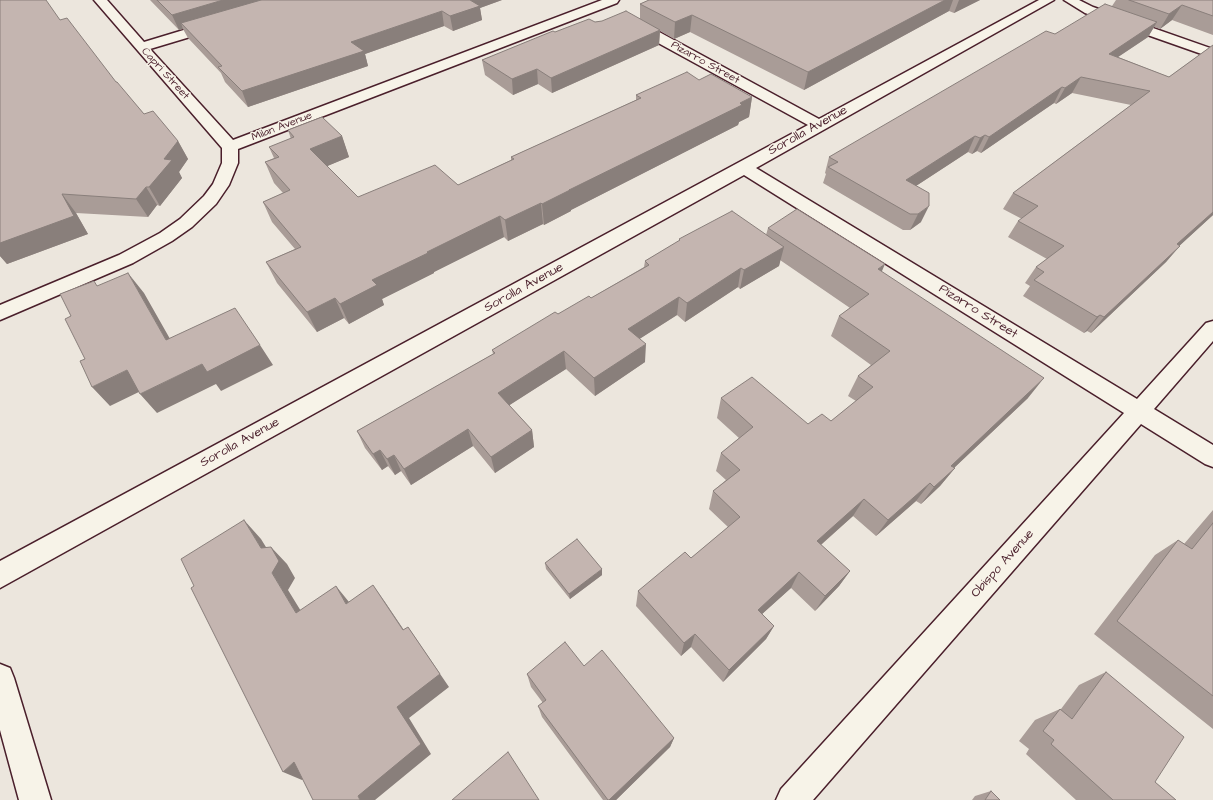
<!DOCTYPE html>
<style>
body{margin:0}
canvas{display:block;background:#ece6dd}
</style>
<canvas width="1213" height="800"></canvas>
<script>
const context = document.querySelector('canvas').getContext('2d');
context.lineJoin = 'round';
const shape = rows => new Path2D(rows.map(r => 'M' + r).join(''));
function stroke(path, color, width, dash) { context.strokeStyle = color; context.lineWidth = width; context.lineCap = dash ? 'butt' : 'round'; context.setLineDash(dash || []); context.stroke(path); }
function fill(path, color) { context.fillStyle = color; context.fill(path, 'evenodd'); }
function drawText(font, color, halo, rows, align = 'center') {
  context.font = font + ' "Architects Daughter",sans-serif'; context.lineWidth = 3; context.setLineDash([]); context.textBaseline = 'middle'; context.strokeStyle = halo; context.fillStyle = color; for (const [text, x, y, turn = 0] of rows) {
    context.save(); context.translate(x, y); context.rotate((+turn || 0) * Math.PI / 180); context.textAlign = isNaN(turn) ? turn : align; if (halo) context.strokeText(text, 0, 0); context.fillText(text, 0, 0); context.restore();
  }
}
const minor = shape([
 [94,0,107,0,144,42,210,22,220,22,221,25,220,28,150,49,233,140,602,0,619,0,617,3,238,149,238,163,229,185,216,204,192,227,172,241,133,263,0,320,0,305,119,255,160,233,180,219,204,196,213,184,222,163,222,148,94,0],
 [1039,0,1054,0,756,168,1137,399,1206,323,1213,321,1213,341,1154,409,1213,445,1213,467,1205,464,1141,424,813,800,776,800,781,789,1124,413,744,175,0,588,0,561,808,125,629,27,628,24,629,21,639,21,819,119,1039,0]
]);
const tertiary = shape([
 [1064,0,1079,0,1093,7,1213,49,1213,58,1085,13,1064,0],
 [0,664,10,668,14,678,51,800,19,800,0,730,0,664]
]);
stroke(minor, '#4a1f2b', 3);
stroke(tertiary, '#4a1f2b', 3);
fill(minor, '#f7f3e8');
fill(tertiary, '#f7f3e8');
fill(shape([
 [0,0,60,20,144,114,178,141,188,159,179,172,182,178,160,206,157,205,148,217,76,213,88,234,7,264,0,256],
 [150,0,502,0,480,8,482,20,453,31,444,26,365,54,368,66,248,107,225,82,221,73,188,38,183,29,179,30],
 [649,0,980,0,954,13,949,11,804,90,690,32,674,39,660,31,659,45,552,93,538,84,513,95,485,75,482,60,555,32,595,22,640,19,640,4],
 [1116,0,1213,0,1213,35,1172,20,1160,29,1154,27,1148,37,1118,57,1169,77,1213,45,1213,215,1180,245,1166,262,1091,333,1087,331,1084,333,1023,296,1030,286,1025,283,1036,267,1047,259,1008,237,1018,221,1022,219,1003,209,1013,193,1131,105,1072,93,1056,104,1054,103,981,153,977,151,972,154,968,152,916,186,921,222,910,230,903,230,823,183,826,174,825,173,829,157,1055,34,1112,6],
 [699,80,752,97,749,117,739,122,738,125,571,210,571,211,544,225,543,224,508,241,504,237,434,272,434,273,382,299,384,305,349,324,344,318,317,332,277,283,266,262,295,249,272,222,263,202,283,193,274,183,265,162,274,158,269,147,291,139,288,130,342,136,349,157,327,166,358,197,458,185,511,160,511,157,636,100,636,95],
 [768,228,882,272,1028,398,954,468,955,468,940,486,921,504,916,501,876,536,853,516,821,545,850,571,839,586,815,611,791,588,762,614,774,626,766,639,723,682,691,647,681,656,636,606,638,591,691,558,728,527,709,509,713,491,726,480,716,471,721,453,739,438,717,418,721,398,808,424,831,421,856,401,848,396,858,376,871,365,831,336,839,316,850,308,780,260,779,266,740,289,738,287,685,322,677,315,639,339,645,362,595,396,566,369,509,405,532,430,534,447,495,473,473,446,411,485,401,471,395,475,388,466,382,470,365,448,357,431,493,354,492,350,558,314,591,298,644,267,645,261,679,241,679,239,766,235],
 [1213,510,1213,729,1094,634,1155,555,1178,540,1184,544],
 [545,563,602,575,570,599,546,569],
 [584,666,674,738,670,747,616,800,603,800,542,717,538,706,543,703,531,687,527,674],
 [1106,672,1155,782,1176,800,1076,800,1026,754,1029,749,1019,741,1035,720,1060,709,1061,709,1079,685],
 [991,791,1000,800,972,800,975,796]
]), '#a99c97');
fill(shape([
 [223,0,278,0,181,23,183,29,179,30,172,15],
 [466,0,502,0,480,8,482,20,453,31,450,16],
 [945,0,953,0,949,11,804,90,808,72],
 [959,0,980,0,954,13],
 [1182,5,1172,20,1160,29,1169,14],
 [442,11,444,26,365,54,368,66,248,107,242,91,351,42],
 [692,15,690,32,674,39,675,22],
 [1157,22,1148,37,1100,69,1109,54],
 [660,30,659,45,552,93,551,78],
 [537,69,538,84,513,95,512,79],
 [1081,77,1072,93,1056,104,1065,88],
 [1062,87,1054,103,981,153,989,137],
 [752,97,749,117,739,122,738,125,571,210,571,211,544,225,542,204,569,190],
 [985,135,977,151,972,154,980,138],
 [342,136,349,157,318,170,310,149],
 [975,136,968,152,899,197,906,180],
 [178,141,188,159,179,172,182,178,160,206,149,187,164,159],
 [146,187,157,205,148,217,136,199],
 [62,194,76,213,88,234,7,264,0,256,0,243],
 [541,203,543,224,508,241,505,220],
 [929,206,921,222,910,230,918,214],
 [1213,212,1213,215,1164,260,1177,244],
 [500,216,504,237,434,272,434,273,382,299,384,305,349,324,340,304,372,280,427,252],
 [1180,246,1166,262,1091,333,1104,317],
 [784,247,779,266,740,289,744,270],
 [885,264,876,285,878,269],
 [741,268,738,287,685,322,687,303],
 [128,273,144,293,182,360,166,340],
 [679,297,677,315,627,347,628,329],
 [335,298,344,318,317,332,307,312],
 [1100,315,1087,331,1084,333,1097,317],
 [646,344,645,362,595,396,594,378],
 [260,345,273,365,221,391,216,384,157,413,140,394,202,364],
 [564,351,566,369,502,410,498,393],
 [127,370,145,389,110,406,92,387],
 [1044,378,1028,398,937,484,951,466],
 [468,429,473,446,411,485,404,469],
 [532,430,534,447,495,473,491,457],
 [380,450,388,466,382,470,373,454],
 [394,455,401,471,395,475,387,459],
 [955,468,940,486,921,504,934,487],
 [930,483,916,501,876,536,888,520],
 [864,499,853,516,807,557,817,541],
 [244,520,261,539,277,565,271,547,287,564,295,578,288,590,312,629,296,613,272,573,261,548],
 [602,569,602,575,570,599,569,594],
 [850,571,839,586,815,611,825,596],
 [799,572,791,588,751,624,758,610],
 [373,585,385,602,414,645,403,630],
 [336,586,349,602,346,604],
 [774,626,766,639,723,682,729,670],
 [408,627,449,687,409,718,431,754,375,800,360,800,358,796,397,707],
 [695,634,691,647,681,656,684,643],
 [674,738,670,747,616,800,609,800],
 [294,762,312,771,302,780,283,772]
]), '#897f7b');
const building = shape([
 [0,0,46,0,60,20,67,18,116,82,117,82,144,114,153,111,178,141,164,159,172,160,149,187,146,187,136,199,62,194,74,216,0,243,0,0],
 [157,0,223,0,172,15,157,0],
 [261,0,470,0,480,6,450,16,442,11,351,42,364,51,242,91,218,67,222,66,181,23,261,0],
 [649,0,945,0,808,72,692,15,675,22,640,4,649,0],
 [1129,0,1213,0,1213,16,1182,5,1169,14,1129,0],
 [1105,4,1157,22,1109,54,1169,77,1213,45,1213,212,1177,244,1180,246,1104,317,1100,315,1097,317,1034,280,1044,272,1036,267,1064,246,1018,221,1038,206,1013,193,1150,91,1081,77,1065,88,1062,87,989,137,985,135,980,138,975,136,906,180,929,193,929,206,918,214,910,214,828,167,838,162,829,157,1046,31,1055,34,1105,4],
 [626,11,660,30,551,78,537,69,512,79,482,60,553,31,555,32,589,19,595,22,602,21,626,11],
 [687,72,699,80,711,74,752,97,740,103,742,105,569,190,570,190,542,204,541,203,505,220,500,216,427,252,428,253,372,280,377,285,340,304,335,298,307,312,266,262,301,247,263,202,290,190,265,162,279,157,269,147,294,137,288,130,322,117,342,136,310,149,358,197,435,165,458,185,514,159,511,157,641,98,636,95,687,72],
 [797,209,885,264,878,269,1044,378,951,466,955,468,934,487,930,483,888,520,864,499,817,541,850,571,825,596,799,572,758,610,774,626,729,670,695,634,684,643,638,591,685,552,691,558,740,517,713,491,740,470,721,453,753,427,721,398,752,377,808,424,822,414,831,421,873,387,858,376,890,351,839,316,869,294,768,228,797,209],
 [732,211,784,247,744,270,741,268,687,303,679,297,628,329,646,344,594,378,564,351,498,393,532,430,491,457,468,429,404,469,394,455,387,459,380,450,373,454,357,431,495,353,492,350,555,312,558,314,589,296,591,298,649,265,645,261,680,240,679,239,732,211],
 [128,273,166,340,235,308,260,345,207,372,202,364,140,394,127,370,92,387,80,361,85,359,65,319,71,316,60,294,94,281,97,286,128,273],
 [244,520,261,548,271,547,279,561,272,573,296,613,336,586,346,604,373,585,403,630,408,627,440,674,397,707,421,744,358,796,360,800,313,800,294,762,283,772,191,588,194,586,181,559,244,520],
 [1213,523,1213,696,1117,621,1178,540,1192,549,1213,523],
 [577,539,602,569,569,594,545,563,577,539],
 [565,642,584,666,602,650,674,738,609,800,608,800,538,706,546,700,527,674,565,642],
 [1106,672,1184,737,1155,782,1176,800,1113,800,1051,744,1054,740,1043,731,1060,709,1072,719,1106,672],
 [508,752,539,800,452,800,508,752],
 [991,791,1000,800,985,800,991,791]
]);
fill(building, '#c4b5b0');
stroke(building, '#897f7b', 1);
drawText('11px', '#4a1f2b', '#f7f3e8', [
 ["Pizarro Street",705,63,29],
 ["Capri Street",165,74,48],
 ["Milan Avenue",282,127,-21]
]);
drawText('13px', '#4a1f2b', '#f7f3e8', [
 ["Sorolla Avenue",808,131,-29],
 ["Sorolla Avenue",524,288,-29],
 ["Pizarro Street",978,312,32],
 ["Sorolla Avenue",240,443,-29],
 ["Obispo Avenue",1003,564,-48]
]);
</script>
